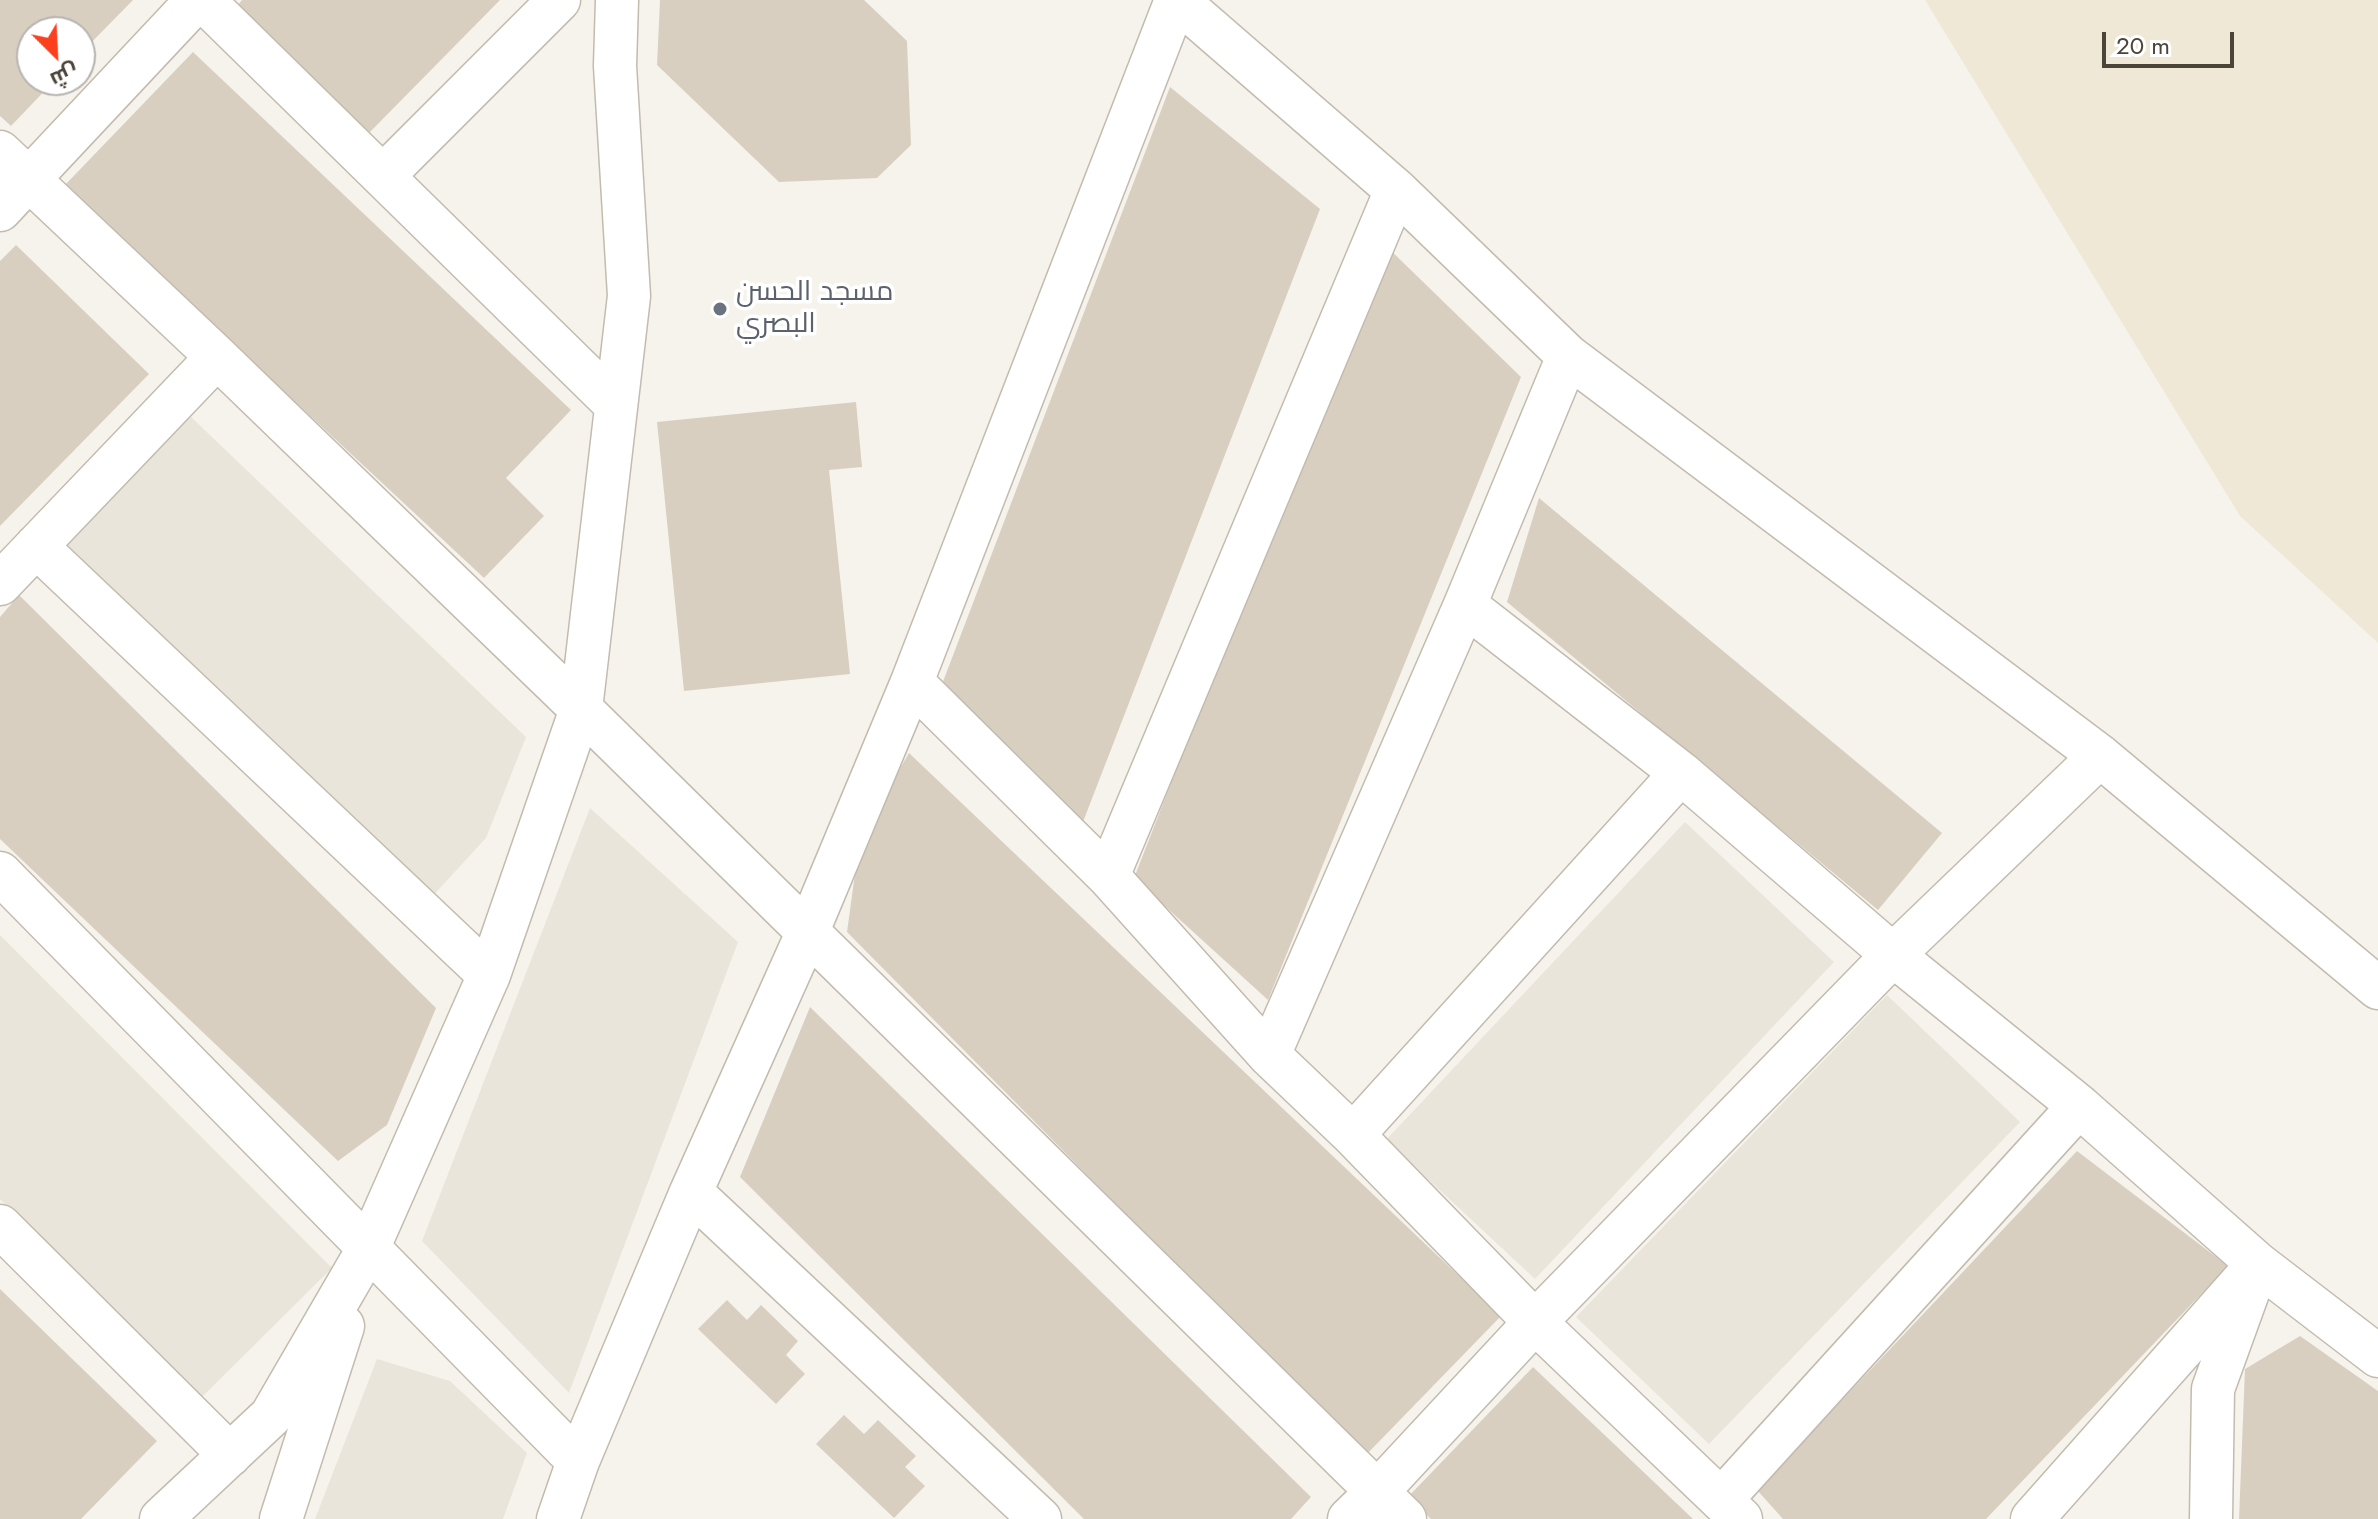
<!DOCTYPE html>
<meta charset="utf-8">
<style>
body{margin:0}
#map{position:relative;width:2378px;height:1519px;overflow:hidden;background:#f6f3ec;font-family:Jost,Cairo,sans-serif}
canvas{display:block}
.north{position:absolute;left:16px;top:16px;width:80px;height:80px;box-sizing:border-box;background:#fff;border:2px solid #b7b4b0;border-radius:50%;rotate:156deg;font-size:22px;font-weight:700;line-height:32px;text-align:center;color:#4b4439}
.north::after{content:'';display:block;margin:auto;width:28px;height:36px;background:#fc3f1d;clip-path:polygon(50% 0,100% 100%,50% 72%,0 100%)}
.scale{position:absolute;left:2102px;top:32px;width:132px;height:36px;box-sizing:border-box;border:4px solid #4b4439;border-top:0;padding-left:10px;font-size:24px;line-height:28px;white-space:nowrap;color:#4b4439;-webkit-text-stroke:6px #fff;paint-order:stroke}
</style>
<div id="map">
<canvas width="2378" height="1519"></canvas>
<div class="north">ش</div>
<div class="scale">20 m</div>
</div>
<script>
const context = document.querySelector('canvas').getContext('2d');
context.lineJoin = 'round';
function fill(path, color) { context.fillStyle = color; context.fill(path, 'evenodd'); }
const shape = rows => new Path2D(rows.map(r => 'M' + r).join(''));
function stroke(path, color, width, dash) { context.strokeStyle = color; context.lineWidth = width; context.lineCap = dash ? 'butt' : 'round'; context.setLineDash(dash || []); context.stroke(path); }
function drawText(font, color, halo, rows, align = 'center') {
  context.font = font + ' Jost,Cairo,sans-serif'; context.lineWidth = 7; context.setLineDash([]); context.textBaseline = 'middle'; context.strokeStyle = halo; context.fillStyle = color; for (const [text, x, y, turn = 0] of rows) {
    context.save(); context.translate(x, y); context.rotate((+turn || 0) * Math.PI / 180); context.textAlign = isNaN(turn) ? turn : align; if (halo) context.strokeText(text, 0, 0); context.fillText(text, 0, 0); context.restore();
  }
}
fill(shape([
 [190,416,526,737,486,838,429,900,65,548],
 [590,808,738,942,569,1393,422,1241],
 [1685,822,1834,962,1535,1279,1386,1140],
 [0,935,332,1268,200,1399,0,1199],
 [1887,995,2020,1122,1709,1444,1576,1317],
 [377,1359,450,1381,527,1453,503,1519,315,1519]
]), '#eae5da');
fill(shape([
 [1925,0,2378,0,2378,643,2240,516]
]), '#efe8d6');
fill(shape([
 [0,0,133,0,80,54,80,32,32,32,32,80,55,80,11,126,0,116],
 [242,0,500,0,369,133,238,5],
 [660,0,864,0,907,41,911,145,877,178,779,182,657,65],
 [193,52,571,410,506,478,544,516,484,578,64,186],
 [1170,87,1320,209,1081,827,939,692],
 [1382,242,1521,377,1268,1000,1134,878],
 [16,245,149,374,0,526,0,261],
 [856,402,862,467,829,470,850,674,684,691,657,422],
 [1539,498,1942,833,1878,910,1507,602],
 [19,595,436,1008,387,1125,338,1161,0,839,0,617],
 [909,753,1501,1316,1365,1456,847,932,860,837],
 [810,1007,1311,1497,1291,1519,1084,1519,740,1177],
 [2077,1151,2228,1266,1986,1519,1783,1519,1757,1490],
 [0,1289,157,1441,81,1519,0,1519],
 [727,1300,747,1320,761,1305,798,1341,786,1355,805,1374,776,1404,698,1329],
 [2300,1336,2378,1391,2378,1519,2239,1519,2245,1369],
 [1533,1367,1693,1519,1431,1519,1408,1497],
 [844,1415,864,1434,878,1420,916,1456,905,1467,925,1486,894,1518,816,1444]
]), '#d8cfc1');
const street = shape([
 [203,0,616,405],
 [1177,0,1396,190,1568,356,2100,756,2378,988],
 [0,152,217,357,581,709,1405,1519],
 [383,176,559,0],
 [0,210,197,0],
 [36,546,489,975],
 [0,584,217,357],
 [1465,605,1681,773,1893,955,2079,1106,2258,1264,2378,1356],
 [912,682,1108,876,1269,1055,1353,1135,1535,1322,1741,1519],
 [0,873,578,1461],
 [1108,876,1396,190],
 [1269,1055,1465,605,1568,356],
 [1353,1135,1681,773],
 [691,1192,1040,1519],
 [0,1226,230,1455],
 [1721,1500,2079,1106],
 [161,1519,271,1416,368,1249,489,975,581,709,629,296,615,66,617,0],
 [281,1519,343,1326],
 [558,1519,578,1461,691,1192,808,931,912,682,1176,0],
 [1349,1519,1378,1491,1535,1322,1893,955,2100,756],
 [2032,1519,2258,1264],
 [2211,1519,2213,1389,2251,1284]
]);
stroke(street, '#c2bbae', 45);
stroke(street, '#fff', 42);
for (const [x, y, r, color] of [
 [720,309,8,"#6b7280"]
]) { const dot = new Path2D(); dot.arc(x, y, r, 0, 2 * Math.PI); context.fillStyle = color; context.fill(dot); stroke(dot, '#fff', 3); }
drawText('28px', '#5b616d', '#fff', [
 ["مسجد الحسن",736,293],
 ["البصري",736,325]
], 'left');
</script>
